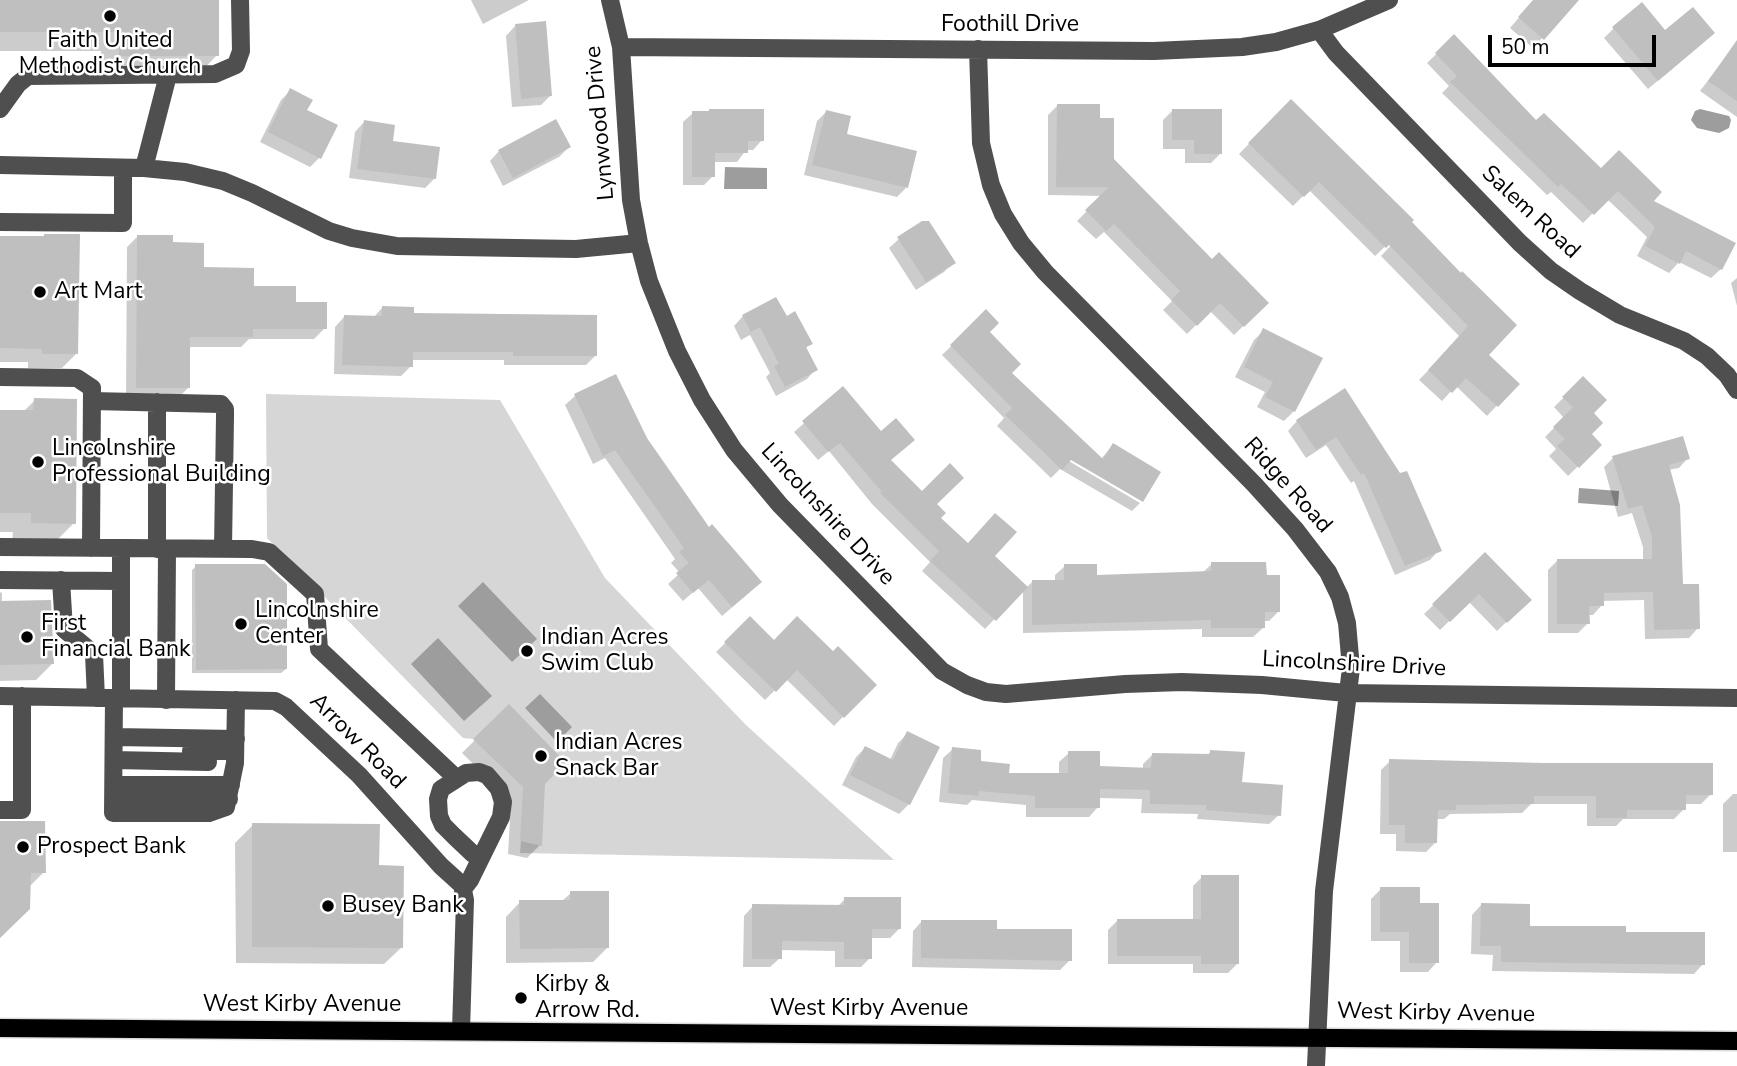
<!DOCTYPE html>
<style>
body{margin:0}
#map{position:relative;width:1737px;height:1066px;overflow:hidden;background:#fff;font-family:"Nunito Sans",sans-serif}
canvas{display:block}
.scale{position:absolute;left:1488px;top:35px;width:168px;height:32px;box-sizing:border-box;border:4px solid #000;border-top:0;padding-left:9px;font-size:21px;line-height:24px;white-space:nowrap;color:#000;-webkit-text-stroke:5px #fff;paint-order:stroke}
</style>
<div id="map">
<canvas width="1737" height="1066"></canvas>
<div class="scale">50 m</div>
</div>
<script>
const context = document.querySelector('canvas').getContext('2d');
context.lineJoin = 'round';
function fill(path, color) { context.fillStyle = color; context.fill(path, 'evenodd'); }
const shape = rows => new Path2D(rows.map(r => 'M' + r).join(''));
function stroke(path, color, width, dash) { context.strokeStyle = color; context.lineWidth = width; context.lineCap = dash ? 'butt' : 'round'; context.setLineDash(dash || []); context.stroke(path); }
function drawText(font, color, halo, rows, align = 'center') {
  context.font = font + ' "Nunito Sans",sans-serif'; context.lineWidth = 5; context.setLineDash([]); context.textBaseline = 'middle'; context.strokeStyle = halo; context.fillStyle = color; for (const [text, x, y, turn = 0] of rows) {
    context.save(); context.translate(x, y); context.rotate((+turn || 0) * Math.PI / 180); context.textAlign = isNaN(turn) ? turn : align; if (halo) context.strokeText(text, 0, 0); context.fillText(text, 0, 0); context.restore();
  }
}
fill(shape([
 [266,394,500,400,605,578,746,725,894,860,520,853,525,788,473,739,463,738,267,538]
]), '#d6d6d6');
fill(shape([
 [1700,109,1729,116,1731,120,1729,128,1719,133,1697,128,1691,120,1695,111],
 [725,167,767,168,767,189,724,189],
 [1579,488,1619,491,1618,506,1578,503],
 [483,582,537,639,512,662,458,606],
 [438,638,492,696,464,721,411,664],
 [540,694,572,727,557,742,525,708]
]), '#9d9d9d');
fill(shape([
 [0,0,217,0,217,55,198,75,101,75,101,51,0,51],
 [471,0,529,0,483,24],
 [1534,0,1577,0,1533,48,1510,28],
 [515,26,551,95,541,105,512,107,506,36],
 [1614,28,1665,32,1703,43,1648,89,1604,38],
 [1454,37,1536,122,1601,170,1651,201,1721,269,1711,278,1679,262,1669,273,1637,256,1647,237,1607,199,1583,223,1551,192,1547,195,1442,93,1449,86,1427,63],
 [1733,48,1737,50,1737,117,1700,91],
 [290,91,305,111,319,158,310,167,260,142,281,100],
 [1291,101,1409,222,1486,355,1517,384,1487,416,1456,386,1442,401,1419,380,1460,337,1381,256,1396,240,1394,238,1375,256,1309,190,1293,206,1239,154],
 [1057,106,1098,120,1113,160,1212,261,1267,303,1234,335,1210,311,1187,334,1163,310,1172,301,1104,232,1096,239,1077,221,1102,196,1048,195,1048,115],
 [1173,110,1221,153,1211,163,1185,163,1185,149,1163,149,1163,120],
 [826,112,845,135,906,188,897,197,804,175,817,121],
 [693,113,762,140,753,150,746,150,737,162,713,162,713,176,704,185,683,185,683,122],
 [364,122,391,142,434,179,425,188,349,178,355,132],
 [569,147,559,157,503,186,490,161,499,151],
 [138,236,171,244,202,269,295,303,325,328,314,339,249,339,241,347,188,347,188,388,177,399,126,398,127,247],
 [0,237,77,353,62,368,28,368,28,362,0,362],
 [899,239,953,262,944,272,916,290,889,248],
 [1737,278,1737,306,1731,283],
 [382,308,412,315,596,355,586,365,504,365,504,360,411,360,411,366,401,376,334,374,335,327,344,317,373,318],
 [986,312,988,332,1010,373,1101,459,1113,445,1159,472,1142,501,1064,454,1062,457,1140,503,1132,511,1060,469,1051,478,997,426,1004,418,942,355],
 [743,316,786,318,810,344,805,349,816,369,807,379,776,396,766,377,770,373,750,335,741,340,734,326],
 [1264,330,1294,411,1284,421,1257,407,1265,392,1235,377,1254,340],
 [616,376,645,438,750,592,722,616,698,588,683,601,668,584,680,573,671,563,675,559,605,458,593,464,565,405,575,396],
 [1583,379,1589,434,1600,445,1568,476,1549,456,1556,449,1545,437,1564,418,1554,407],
 [843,389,890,461,934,505,938,518,968,545,993,556,1026,588,1032,582,1055,582,1055,575,1065,566,1095,577,1202,573,1212,564,1265,577,1278,612,1269,621,1263,621,1263,628,1253,637,1202,637,1202,629,1023,633,1023,589,985,629,922,571,930,562,872,504,829,451,818,460,794,432],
 [1344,391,1439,550,1430,560,1395,575,1354,481,1351,483,1326,445,1306,458,1288,431,1297,421],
 [35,400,74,523,55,542,12,542,13,532,0,532,0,411,23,412],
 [1613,458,1688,458,1679,468,1668,470,1681,586,1698,628,1689,638,1645,639,1644,600,1602,601,1602,605,1593,615,1588,615,1588,623,1578,633,1548,633,1548,570,1557,561,1643,561,1643,547,1632,513,1618,517,1604,467],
 [1485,555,1529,600,1497,631,1469,602,1440,630,1424,614],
 [196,566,286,669,281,673,192,673,192,570],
 [0,592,2,593,2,603,53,663,36,680,0,681],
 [750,619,774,642,833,653,874,685,834,726,786,679,765,700,716,652],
 [509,706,543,783,540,845,527,858,508,854,511,801,462,753],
 [908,733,909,804,899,814,842,785,856,757,865,748,890,760,898,743],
 [953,749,1007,775,1059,775,1059,762,1069,753,1098,768,1143,769,1143,764,1153,754,1207,756,1211,751,1241,784,1279,815,1269,824,1197,819,1198,814,1141,813,1142,799,1098,798,1098,807,1089,817,1026,817,1026,805,972,800,967,805,939,802,943,758],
 [1390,761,1711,794,1701,804,1684,804,1684,809,1674,819,1623,819,1616,826,1587,826,1587,804,1531,804,1522,813,1450,814,1444,819,1436,819,1436,842,1426,852,1396,851,1396,834,1380,834,1381,770],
 [1733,794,1737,794,1737,852,1723,852,1723,804],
 [0,823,44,872,30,886,0,936],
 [253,825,378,867,402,947,384,964,236,963,235,843],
 [1202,877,1238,963,1228,973,1193,973,1193,964,1108,964,1108,930,1118,920,1193,920,1193,886],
 [1381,889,1418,905,1437,962,1428,972,1400,972,1400,941,1371,941,1371,899],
 [571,893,607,948,593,962,506,963,506,917,520,902,562,901],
 [845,899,899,929,890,938,870,938,870,958,861,967,835,967,835,951,780,950,780,958,770,967,743,967,744,916,753,906,837,907],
 [1481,905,1528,927,1624,934,1703,964,1694,974,1492,971,1493,955,1471,954,1472,915],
 [922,921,996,931,1070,960,1060,970,912,967,913,931]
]), '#0003');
fill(shape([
 [0,0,219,0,219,56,119,56,119,32,0,32],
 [1533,0,1579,0,1544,40,1518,17],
 [1642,2,1665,30,1693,7,1715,33,1658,81,1612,27],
 [546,21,552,96,521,99,515,24],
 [1454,34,1536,120,1544,113,1601,168,1619,150,1662,192,1654,201,1736,243,1722,270,1686,251,1680,264,1645,246,1655,227,1618,191,1594,215,1561,184,1558,187,1450,82,1457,76,1435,53],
 [1737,40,1737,101,1708,81],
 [290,88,313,100,307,110,338,125,321,159,268,132],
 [1291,99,1414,220,1412,222,1461,273,1462,271,1517,325,1489,355,1520,384,1498,407,1466,378,1452,393,1428,370,1468,326,1389,245,1386,248,1319,182,1304,197,1248,143],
 [1057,104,1100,104,1100,118,1114,118,1114,159,1212,259,1219,252,1269,303,1244,327,1220,303,1197,326,1171,300,1180,291,1114,224,1106,231,1085,210,1109,187,1056,187],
 [709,109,764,109,764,141,748,141,748,153,715,153,715,177,692,177,692,111,709,111],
 [1172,109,1222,109,1222,154,1194,154,1194,140,1172,140],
 [826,110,851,116,847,134,917,151,908,188,812,165],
 [556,119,571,147,513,178,498,150],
 [364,120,395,125,393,141,440,147,436,179,357,169],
 [922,221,929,221,956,263,926,282,897,237],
 [44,234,80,234,78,354,42,354,42,349,0,348,0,236,44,236],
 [137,235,173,235,173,242,204,243,204,267,254,268,254,286,296,286,296,302,327,302,327,329,253,329,253,337,190,337,190,388,136,388],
 [776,297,787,316,795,311,813,344,806,347,818,370,785,387,774,366,779,364,760,327,751,332,742,315],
 [382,306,414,307,414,313,597,315,597,356,513,356,513,352,413,352,413,367,342,365,344,315,382,316],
 [986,309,999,323,990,332,1021,364,1012,373,1103,459,1113,443,1161,472,1143,502,1071,460,1062,470,1005,415,1012,408,950,345],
 [1263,328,1323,358,1295,412,1265,397,1273,382,1244,367],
 [616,374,647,438,709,527,712,524,762,582,732,607,709,580,693,593,676,573,689,563,679,552,684,548,615,450,603,456,574,394],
 [1583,376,1607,400,1594,413,1603,423,1592,434,1602,445,1579,468,1557,446,1565,439,1553,427,1573,407,1562,397],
 [843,386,881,431,896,418,915,440,891,460,922,491,950,463,964,478,937,504,946,513,941,518,968,543,995,513,1017,532,995,556,1028,587,996,621,930,561,939,551,880,493,882,492,840,443,828,452,802,421],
 [1345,388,1400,473,1407,471,1442,551,1405,566,1364,473,1361,475,1336,437,1316,450,1296,420],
 [34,398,77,399,76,524,31,523,31,513,0,513,0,410,33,410],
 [1683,436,1690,459,1669,465,1680,505,1683,584,1699,584,1700,629,1654,630,1653,592,1604,593,1604,606,1589,606,1590,624,1557,624,1557,559,1652,559,1652,537,1642,505,1628,509,1612,456],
 [1485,552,1532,600,1507,623,1479,594,1450,622,1432,604],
 [1211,562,1266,562,1267,575,1280,575,1280,612,1265,612,1265,628,1211,628,1211,620,1032,625,1032,580,1064,580,1064,564,1097,564,1097,575,1211,571],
 [195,564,265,564,287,584,287,669,196,670],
 [51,600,54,664,0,665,0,601],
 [750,616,774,640,797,616,833,651,838,646,877,685,844,718,797,670,776,692,724,642],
 [509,704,566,763,545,784,542,846,520,841,523,787,473,739],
 [907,731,940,747,910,805,850,775,865,746,893,760],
 [952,747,981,750,981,761,1010,764,1009,773,1068,773,1068,751,1100,751,1100,766,1151,768,1152,753,1210,754,1210,750,1245,752,1242,782,1283,785,1281,816,1206,810,1206,805,1150,804,1150,790,1100,789,1100,808,1035,808,1035,796,979,791,978,796,948,793],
 [1389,759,1544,763,1713,763,1713,795,1686,795,1686,810,1627,810,1627,818,1596,818,1596,796,1534,796,1534,804,1456,805,1456,810,1438,810,1437,843,1405,843,1405,825,1389,825],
 [0,821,45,821,46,873,31,873,30,909,0,938],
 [252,823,380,824,379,865,404,866,403,948,252,947],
 [1201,875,1239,875,1239,964,1201,964,1201,956,1117,956,1117,919,1201,919],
 [1380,887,1420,887,1420,903,1439,903,1439,963,1409,963,1409,932,1380,932],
 [570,891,609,891,609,948,520,949,519,900,570,900],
 [844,897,901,897,901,929,872,929,872,959,844,959,844,942,782,941,782,959,752,959,752,904,844,905],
 [1481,903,1530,904,1530,926,1626,926,1626,932,1705,932,1705,965,1501,962,1501,946,1480,946],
 [921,920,997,920,997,929,1072,929,1072,961,921,958]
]), '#bfbfbf');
const major = shape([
 [0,1028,1737,1041]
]);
stroke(major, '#dbdbdb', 21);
stroke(shape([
 [610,0,621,47,631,200,639,243,649,281,677,351,702,400,734,450,780,505,942,671,967,685,986,692,1006,694,1125,684,1182,682,1262,685,1346,693,1737,698],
 [1319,30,1336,53,1520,243,1551,271,1580,291,1620,315,1684,341,1707,356,1727,375,1737,390],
 [621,47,1154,51,1242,47,1276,42,1319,30,1389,0],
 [978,49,981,143,991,185,1003,214,1021,243,1045,272,1254,484,1295,529,1328,572,1340,597,1347,623,1351,668,1324,891,1316,1066],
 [0,109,18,84,28,76,215,74,236,65,241,51,240,0],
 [0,165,144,168,185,172,223,181,252,193,329,231,352,238,397,246,576,249,639,243],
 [144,168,168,75],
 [0,222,123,223,123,168],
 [0,377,77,378,92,388,91,548],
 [92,401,221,404,225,409,225,416,223,549],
 [157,402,157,549],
 [0,547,252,549,269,552,315,594,319,649,456,778],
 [121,549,121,699],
 [0,580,121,581],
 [61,580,64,629,94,654,96,698],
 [0,696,275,701,286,707,359,775,441,866,462,885,465,900,461,1031],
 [114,699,113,813,209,813,226,807,235,763,236,700],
 [166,700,167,549],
 [114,737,236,739],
 [191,751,235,751],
 [114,760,208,762],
 [114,785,231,785],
 [114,797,229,799],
 [0,810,22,810,22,696],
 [463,889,470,880,501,817,503,802,499,789,487,775,479,772,466,773,441,789,438,799,439,816,443,825,454,836,473,854,481,856]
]), '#4f4f4f', 18);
stroke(major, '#000', 18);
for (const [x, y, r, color] of [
 [110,16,7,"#000"],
 [40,292,7,"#000"],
 [38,462,7,"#000"],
 [241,624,7,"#000"],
 [27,637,7,"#000"],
 [527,651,7,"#000"],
 [541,756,7,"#000"],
 [23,847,7,"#000"],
 [328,906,7,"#000"],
 [521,998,7,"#000"]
]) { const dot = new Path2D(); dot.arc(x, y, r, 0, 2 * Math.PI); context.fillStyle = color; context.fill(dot); stroke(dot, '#fff', 2.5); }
drawText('23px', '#000', '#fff', [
 ["Foothill Drive",1010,25],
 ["Lynwood Drive",601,123,-95],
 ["Salem Road",1530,213,43],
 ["Ridge Road",1287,486,48],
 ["Lincolnshire Drive",827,515,47],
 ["Lincolnshire Drive",1354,665,3],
 ["Arrow Road",357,742,45],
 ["West Kirby Avenue",302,1005],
 ["West Kirby Avenue",869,1009],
 ["West Kirby Avenue",1436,1014,1]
]);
drawText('23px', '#000', '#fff', [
 ["Faith United",110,41,"center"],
 ["Methodist Church",110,67,"center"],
 ["Art Mart",54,292],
 ["Lincolnshire",52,449],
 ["Professional Building",52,475],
 ["Lincolnshire",255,611],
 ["Center",255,637],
 ["First",41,624],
 ["Financial Bank",41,650],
 ["Indian Acres",541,638],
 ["Swim Club",541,664],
 ["Indian Acres",555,743],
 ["Snack Bar",555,769],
 ["Prospect Bank",37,847],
 ["Busey Bank",342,906],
 ["Kirby &",535,985],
 ["Arrow Rd.",535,1011]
], 'left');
</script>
